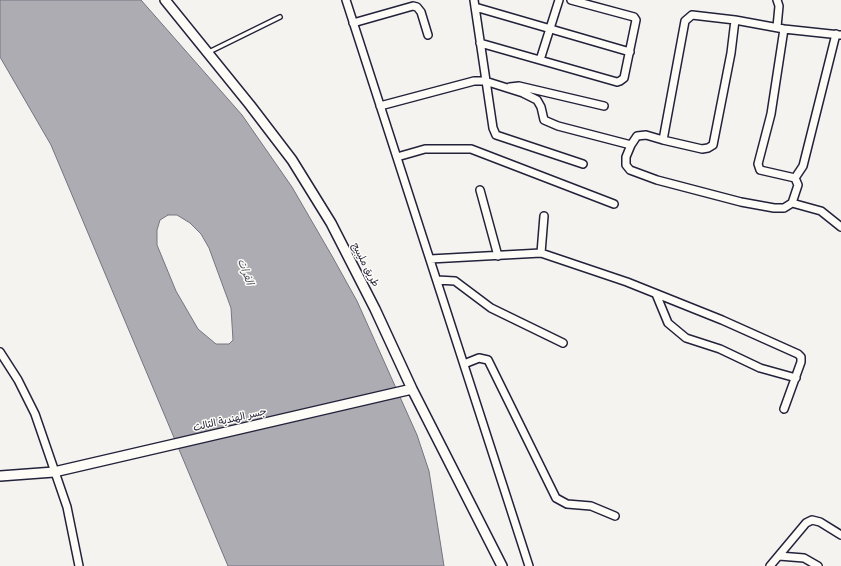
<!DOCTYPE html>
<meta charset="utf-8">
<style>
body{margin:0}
canvas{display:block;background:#f4f3ef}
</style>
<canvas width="841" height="566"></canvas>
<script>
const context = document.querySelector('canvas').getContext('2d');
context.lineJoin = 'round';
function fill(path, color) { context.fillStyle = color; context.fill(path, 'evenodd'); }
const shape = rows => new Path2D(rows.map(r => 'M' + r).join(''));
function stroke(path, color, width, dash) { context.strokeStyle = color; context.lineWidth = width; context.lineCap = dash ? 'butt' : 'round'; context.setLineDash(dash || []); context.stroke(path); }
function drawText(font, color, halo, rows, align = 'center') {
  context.font = font + ' "Balsamiq Sans","Playpen Sans Arabic",sans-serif'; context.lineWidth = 3; context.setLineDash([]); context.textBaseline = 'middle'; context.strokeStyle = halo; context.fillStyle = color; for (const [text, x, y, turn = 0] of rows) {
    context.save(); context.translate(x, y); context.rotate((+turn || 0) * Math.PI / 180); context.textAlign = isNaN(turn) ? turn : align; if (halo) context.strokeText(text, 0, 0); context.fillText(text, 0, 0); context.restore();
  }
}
const water = shape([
 [0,0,141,0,242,115,292,187,332,256,357,301,417,435,429,471,444,566,228,566,51,145,0,57,0,0],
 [168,215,177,215,190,223,201,234,209,248,231,308,233,340,229,344,216,344,198,329,176,291,157,245,157,230,160,220,168,215]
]);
fill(water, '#acacb2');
stroke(water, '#757582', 1);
const service = shape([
 [209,52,280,17]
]);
const minor = shape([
 [346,0,529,566],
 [474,0,493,128,496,135,583,164],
 [475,7,630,52],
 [735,20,784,29,840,35],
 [353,23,413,6,417,7,421,12,428,35],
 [777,27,779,6,777,0],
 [480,43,617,82,620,81,624,78,636,20,634,17,571,0],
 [540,60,559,0],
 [510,87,519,86,604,106],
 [380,106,474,81,485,81,523,93,537,100,541,107,544,120,558,126,631,145,637,136,646,135,663,140,702,149,708,148,713,145,731,53,735,20,692,15,685,21,663,140],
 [631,145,626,157,626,165,630,170,657,180,741,202,774,208,784,208,792,203,798,185,795,178,760,170,758,164,771,114,784,29],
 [397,157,425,149,471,149,614,204],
 [795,178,803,166,836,34],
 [480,190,498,256],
 [792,203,821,211,841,227],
 [541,253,544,216],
 [430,259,541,253,627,282,722,320,798,354,801,357,801,362,784,409],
 [437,280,455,281,491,308,563,343],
 [656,294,668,323,686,338,720,349,760,368,796,378],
 [0,352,18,380,35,414,67,507,79,566],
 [464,364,479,358,488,360,556,498,567,504,591,506,615,516],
 [779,556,804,558,818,566],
 [770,566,806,523,812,520,820,522,841,535]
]);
const tertiary = shape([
 [165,0,250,105,292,160,331,223,375,309,412,389,502,566],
 [0,476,54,472,412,389]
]);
stroke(service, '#22223b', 6);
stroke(minor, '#22223b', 10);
stroke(tertiary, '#22223b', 12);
stroke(service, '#fdfcf7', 3.5);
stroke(minor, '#fdfcf7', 7);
stroke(tertiary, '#fdfcf7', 9);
drawText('10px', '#22223b', '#fdfcf7', [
 ["طريق مليبيج",365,265,63],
 ["جسر الهندية الثالث",230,420,-13]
]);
drawText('italic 11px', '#59596b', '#fdfcf7', [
 ["الفرات",245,272,70]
]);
</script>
